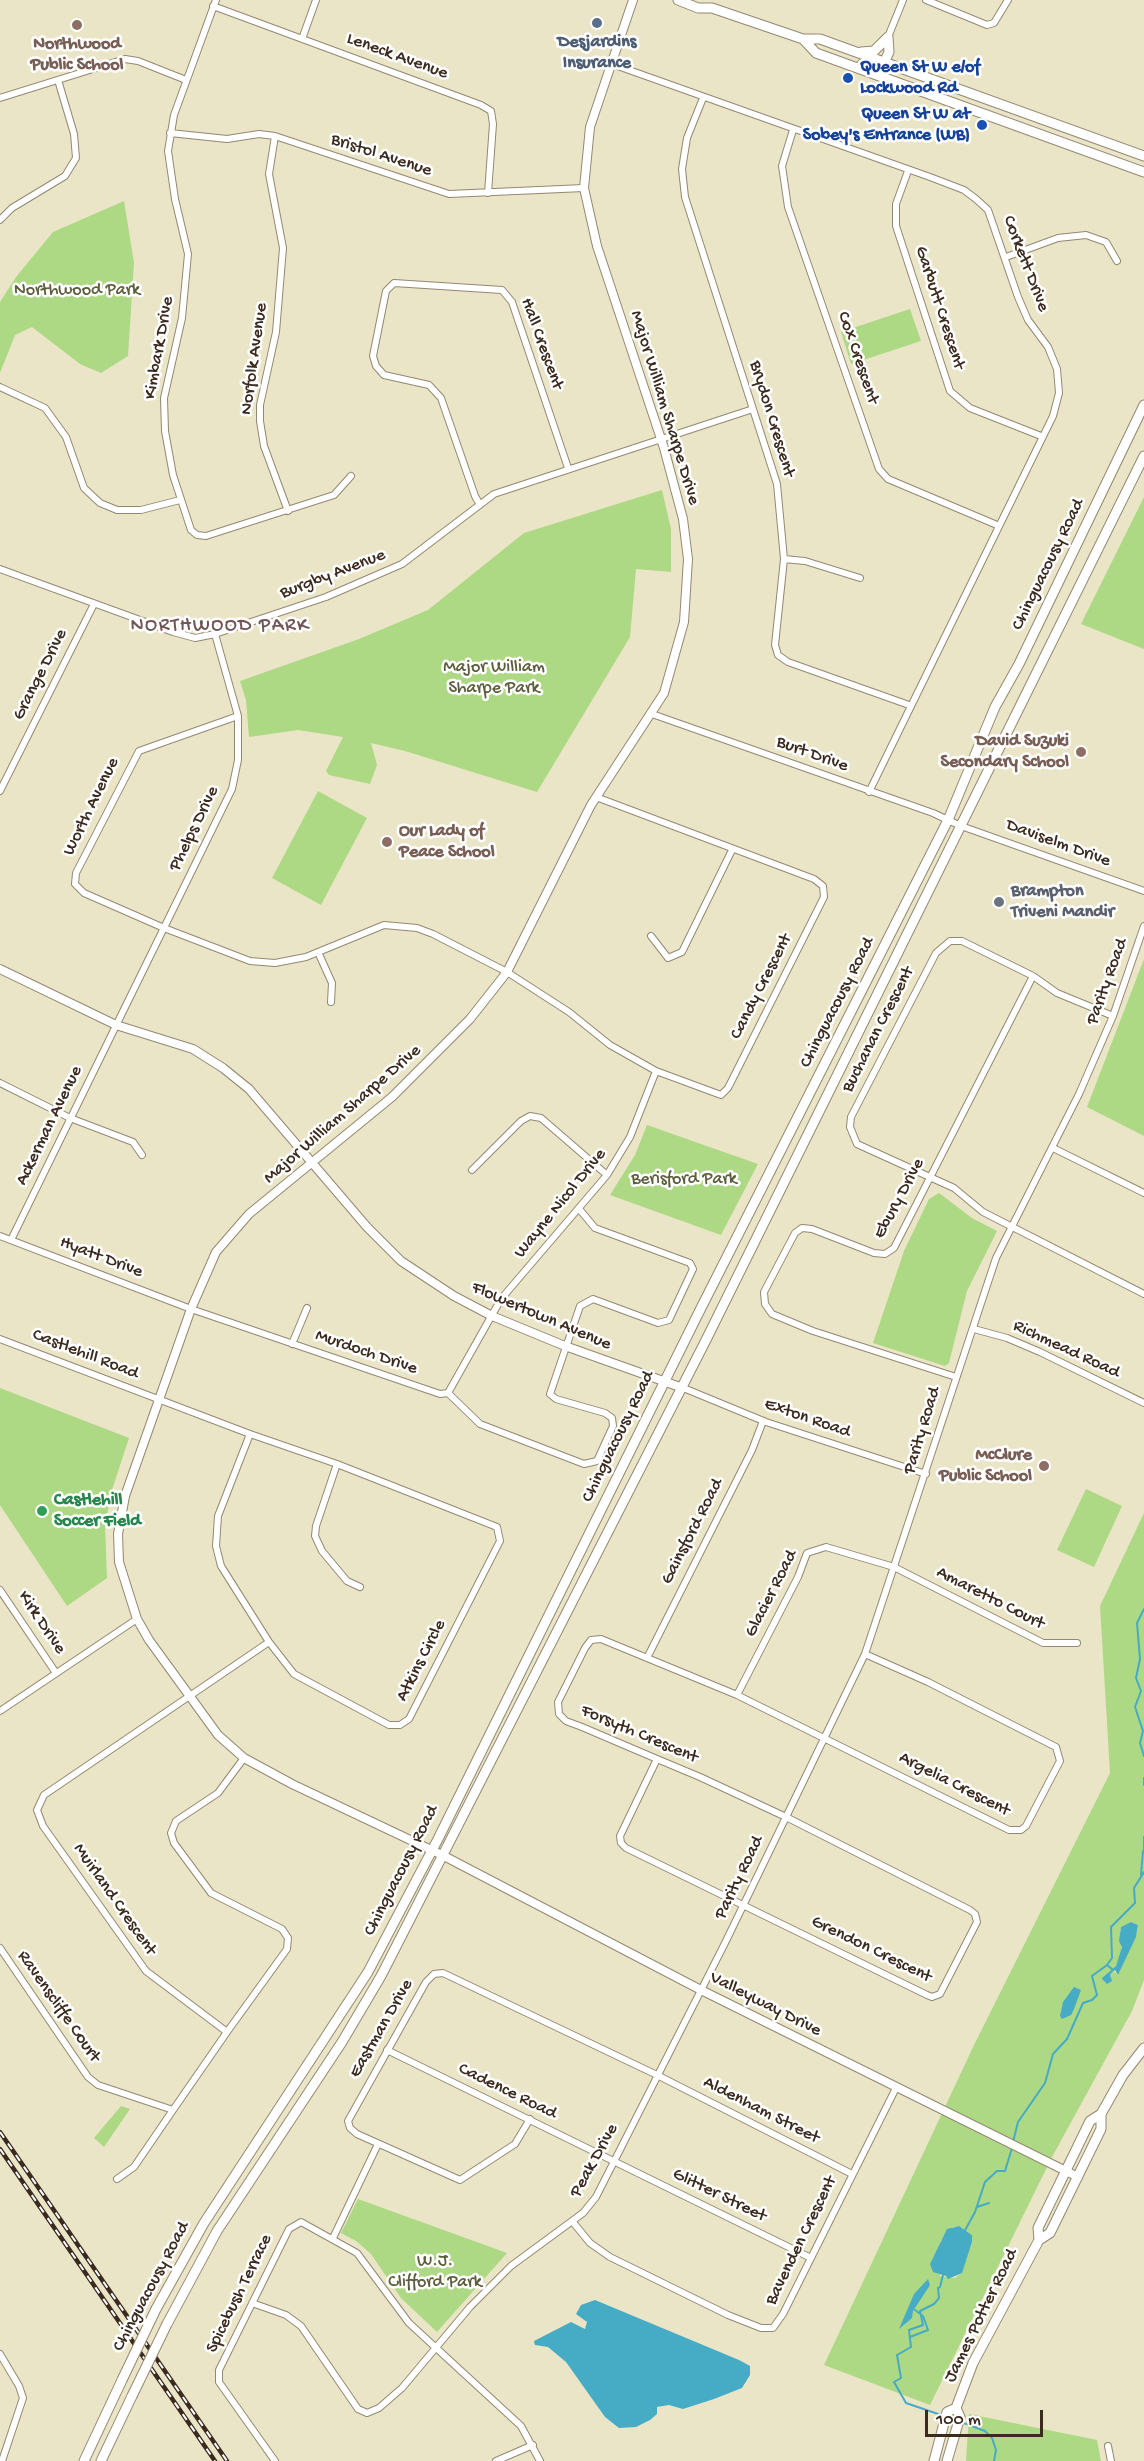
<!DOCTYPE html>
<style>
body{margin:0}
#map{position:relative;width:1144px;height:2461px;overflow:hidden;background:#ebe5c7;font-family:"Gochi Hand",sans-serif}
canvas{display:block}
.scale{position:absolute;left:925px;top:2410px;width:118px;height:27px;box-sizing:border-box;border:3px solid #3b2a1e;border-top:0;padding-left:8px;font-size:18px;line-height:21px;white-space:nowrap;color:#3b2a1e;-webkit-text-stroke:4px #fff;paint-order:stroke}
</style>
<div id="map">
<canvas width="1144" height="2461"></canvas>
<div class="scale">100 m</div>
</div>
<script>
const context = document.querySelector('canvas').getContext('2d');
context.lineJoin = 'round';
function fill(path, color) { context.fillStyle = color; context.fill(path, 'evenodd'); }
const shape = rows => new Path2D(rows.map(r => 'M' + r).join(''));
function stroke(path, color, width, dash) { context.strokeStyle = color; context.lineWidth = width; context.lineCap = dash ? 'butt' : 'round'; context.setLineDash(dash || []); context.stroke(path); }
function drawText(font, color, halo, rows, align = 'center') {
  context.font = font + ' "Gochi Hand",sans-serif'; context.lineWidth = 5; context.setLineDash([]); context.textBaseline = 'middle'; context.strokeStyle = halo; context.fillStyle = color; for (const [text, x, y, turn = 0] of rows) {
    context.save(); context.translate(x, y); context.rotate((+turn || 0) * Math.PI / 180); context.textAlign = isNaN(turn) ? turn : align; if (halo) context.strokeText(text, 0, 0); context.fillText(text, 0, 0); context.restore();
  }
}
fill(shape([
 [124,201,134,263,128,356,101,373,80,364,32,327,15,335,0,373,0,302,16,277,53,232],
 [910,309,921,341,851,364,841,332],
 [662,490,671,529,671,572,636,569,630,637,537,792,405,751,371,743,377,765,370,784,329,775,326,771,343,737,298,730,249,737,246,700,240,681,359,639,428,610,524,533],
 [1144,497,1144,649,1081,624],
 [318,791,367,818,321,905,272,878],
 [1144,959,1144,1136,1087,1107],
 [647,1125,758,1164,721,1235,610,1195,635,1155],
 [939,1193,972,1218,997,1231,967,1291,949,1363,945,1366,873,1343,904,1251,929,1199],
 [0,1388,129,1438,112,1490,105,1525,107,1578,67,1606,0,1505],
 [1086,1489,1122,1506,1094,1567,1057,1550],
 [1144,1513,1144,1980,1132,2011,1052,2157,930,2405,824,2365,974,2045,1110,1773,1100,1606],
 [1131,1922,1138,1925,1137,1933,1118,1975,1113,1970,1105,1983,1103,1977,1116,1966,1120,1957,1122,1945,1120,1930],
 [959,2226,972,2235,972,2242,961,2273,955,2278,940,2276,940,2242,952,2227],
 [121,2106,130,2109,104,2147,94,2138],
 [358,2199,507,2253,437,2332,401,2298,371,2254,356,2241,341,2233],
 [969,2414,1097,2440,1101,2461,966,2461]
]), '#add884');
fill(shape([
 [1131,1922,1138,1925,1136,1937,1118,1975,1115,1970,1112,1972,1110,1975,1112,1981,1107,1984,1102,1979,1103,1977,1116,1966,1122,1947,1119,1941,1121,1927],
 [1074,1987,1081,1990,1074,2009,1071,2015,1062,2019,1060,2016,1063,2002],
 [959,2226,972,2235,972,2242,962,2273,948,2279,946,2276,933,2272,930,2264,947,2229],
 [928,2279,930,2285,913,2311,912,2318,899,2329,914,2294],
 [595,2300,739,2360,750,2366,750,2375,742,2388,714,2399,683,2409,669,2405,657,2407,657,2414,650,2420,636,2427,619,2428,605,2417,566,2362,548,2347,535,2345,534,2341,571,2322,585,2329,587,2322,576,2314,581,2305]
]), '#46abc5');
stroke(shape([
 [1144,1609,1137,1623,1140,1659,1136,1678,1141,1691,1135,1707,1143,1731,1140,1743,1144,1756],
 [1144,1778,1144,1785],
 [1144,1837,1144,1852],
 [1141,1875,1143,1851],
 [1107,1965,1112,1969],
 [1013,2142,1018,2122,1045,2083,1053,2054,1067,2039,1083,2003,1092,2000,1097,1995,1092,1976,1107,1965,1112,1958,1111,1927,1135,1903,1134,1888,1144,1872],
 [977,2207,989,2203],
 [963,2234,975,2212,985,2182,997,2171,1005,2171,1012,2148],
 [943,2275,940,2287,938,2288,939,2298,934,2304,920,2311,923,2325,909,2330,911,2347,897,2355,901,2378,894,2382,906,2403,944,2416],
 [910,2337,928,2330,923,2316,915,2310],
 [961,2422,985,2431,992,2438,996,2450,994,2461]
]), '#46abc5', 2);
const minor = shape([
 [216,0,174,115,168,151,175,199,188,254,182,318,164,398,165,431,173,475,191,530,197,535,206,536,334,495,351,476],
 [926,0,987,25,994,23,1008,0],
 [213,6,481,105,491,111,493,124,488,193],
 [888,37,903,0],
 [302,39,316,0],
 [612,64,930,177,964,190,976,199,988,210,1018,297,1028,320,1048,347,1057,369,1059,393,1053,416,869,792],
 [0,98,125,59,138,61,186,80],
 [703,98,687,138,682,169,685,197,777,484,784,559,775,645,778,655,788,662,909,705],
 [793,130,782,166,788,207,879,469,888,479,997,525],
 [170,133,227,139,259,134,275,136,449,194,584,188],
 [275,136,269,174,283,248,276,332,260,405,260,421,264,446,288,511],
 [908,171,896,204,896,226,950,391,970,408,1041,436],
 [0,220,12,208,65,176,76,158,74,134,58,80],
 [1006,257,1058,238,1086,235,1106,242,1117,261],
 [0,387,45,408,66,437,84,488,100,503,117,510,141,510,180,500],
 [480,505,475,496,441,398,429,385,384,375,376,366,373,356,386,291,394,283,502,290,512,302,568,468],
 [784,559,805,561,860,578],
 [0,569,173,632,195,638,215,634,326,597,402,564,494,494,753,409],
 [652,714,933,813,961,826,1144,891],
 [238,716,139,751,76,873,75,884,84,893,164,928,250,961,275,963,306,957,384,925,417,928,433,934,507,972,569,1012,610,1045,656,1071,721,1095,728,1088,824,897,823,886,814,879,596,797],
 [0,791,94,604],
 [651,936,668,958,682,952,732,850],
 [318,952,332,983,331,1002],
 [1113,1016,1057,993,1033,976,962,941,950,941,936,953,851,1117,850,1127,857,1144,954,1188,983,1212,1144,1294],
 [0,1083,70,1118,133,1142,142,1155],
 [1053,1148,1144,1193],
 [472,1170,521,1121,530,1116,541,1118,607,1175],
 [0,1236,191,1309,440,1394,448,1393,501,1299,607,1175,630,1137,656,1071],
 [11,1240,232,789,238,760,238,716,215,634],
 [974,1329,1007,1338,1040,1352,1144,1403],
 [0,1339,250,1434,337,1464,497,1527,500,1541,409,1719,400,1725,389,1725,294,1674,269,1642,221,1566,216,1546,218,1516,250,1434],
 [292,1344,307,1308],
 [956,1377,813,1331,772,1314,765,1304,764,1292,795,1233,802,1228,812,1229,874,1253,885,1254,894,1248,1033,976],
 [681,1387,766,1422,926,1474],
 [448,1393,480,1424,584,1464,597,1461,613,1426,612,1418,605,1413,556,1399,550,1394,580,1306,593,1299,658,1323,669,1320,693,1269,690,1263,595,1228,580,1210],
 [337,1464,316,1526,315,1536,322,1551,347,1581,360,1587],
 [0,1590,56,1673],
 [648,1656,752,1450,763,1421],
 [737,1695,798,1577,807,1553,826,1547,894,1567,1043,1643,1077,1643],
 [0,1711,137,1619],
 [244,1758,218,1793,176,1821,171,1833,174,1843,211,1893,282,1929,288,1938,287,1949,227,2032,146,1971,43,1826,37,1810,44,1795,269,1642],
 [657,1759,620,1836,621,1843,626,1848,927,1995,932,1997,940,1994,977,1922,975,1914,970,1910,786,1817,700,1777,657,1759,582,1727,566,1721,559,1714,558,1702,585,1648,591,1640,601,1639,737,1695,1009,1830,1021,1830,1026,1826,1060,1761,1056,1747,928,1682,865,1654],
 [0,1948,88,2077,98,2085,173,2110,227,2032],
 [387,2050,811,2258],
 [530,2119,515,2144,460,2180,357,2134,350,2128,348,2121,426,1982,434,1974,443,1973,657,2075,852,2174],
 [117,2179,134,2167,173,2110],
 [572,2221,590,2243,610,2257,728,2315,761,2328,773,2328,783,2314,896,2088],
 [333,2238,378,2144],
 [252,2303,286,2315,301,2326,358,2409,367,2413,379,2408,402,2388,470,2307,511,2266,583,2213,596,2197,725,1943,865,1654,996,1258,1079,1094,1113,1016,1144,926],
 [0,2354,19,2386,23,2398,2,2461],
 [1108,2446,1111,2461],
 [275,2461,219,2382,219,2370,289,2229,301,2222,357,2253,409,2323,521,2426,540,2461],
 [496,2461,533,2445]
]);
const tertiary = shape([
 [633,0,590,127,584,188,597,246,664,448,683,519,688,559,684,622,664,693,591,805,507,972,470,1019,392,1097,249,1214,216,1252,191,1309,125,1496,118,1534,119,1562,137,1619,149,1640,218,1735,244,1758,292,1784,442,1855,701,1990,1078,2177],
 [0,969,116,1025,193,1049,223,1068,249,1089,367,1227,401,1261,454,1296,492,1316,565,1346,680,1387]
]);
const secondary = shape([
 [678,0,698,8,712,8,803,39,820,39,1144,156],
 [803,39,816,53,1144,172],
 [861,52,874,51,888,37],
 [862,64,873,68,884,63,889,52,888,37],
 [1039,2240,1038,2228,1090,2121,1101,2114,1123,2075,1144,2048],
 [156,2309,204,2223,368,1972,438,1839,698,1314,948,820,995,707,1019,664,1144,405],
 [167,2324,217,2231,342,2042,381,1976,706,1340,1144,456],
 [84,2461,122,2380],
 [101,2461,132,2396],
 [934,2461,947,2412,956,2408,973,2363,1039,2240,1050,2233,1101,2129,1101,2114],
 [947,2461,960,2417,956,2408]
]);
stroke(minor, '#938872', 8);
stroke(tertiary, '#938872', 10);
stroke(secondary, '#938872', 11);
stroke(minor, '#fff', 6);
stroke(tertiary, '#fff', 8);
stroke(secondary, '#fff', 9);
const rail = shape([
 [0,2132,227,2461],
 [0,2149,215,2461]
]);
stroke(rail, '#3b2a1e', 4.5);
stroke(rail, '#fff', 2, [7]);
const secondaryBridge = shape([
 [122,2380,156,2309],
 [132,2396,167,2324]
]);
stroke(secondaryBridge, '#938872', 11, []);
stroke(secondaryBridge, '#fff', 9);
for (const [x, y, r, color] of [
 [597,23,6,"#5c6f8a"],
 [77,25,6,"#8d6e63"],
 [848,78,6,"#1a4fb4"],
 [982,125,6,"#1a4fb4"],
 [1081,752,6,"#8d6e63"],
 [387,842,6,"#8d6e63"],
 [999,902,6,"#6b7280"],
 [1044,1466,6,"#8d6e63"],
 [42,1511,6,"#2e9e5b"]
]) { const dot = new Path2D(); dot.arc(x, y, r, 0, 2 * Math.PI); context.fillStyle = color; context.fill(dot); stroke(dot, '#fff', 2); }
drawText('bold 18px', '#4e5e75', '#fff', [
 ["Desjardins",597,43],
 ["Insurance",597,64]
]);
drawText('bold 18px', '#785e54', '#fff', [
 ["Northwood",77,45,"center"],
 ["Public School",77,66,"center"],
 ["David Suzuki",1069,742],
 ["Secondary School",1069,763],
 ["Our Lady of",399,832,"left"],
 ["Peace School",399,853,"left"],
 ["McClure",1032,1456],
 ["Public School",1032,1477]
], 'right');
drawText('18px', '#3b2a1e', '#fff', [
 ["Leneck Avenue",397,57,20],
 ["Bristol Avenue",381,156,18],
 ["Corkett Drive",1025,264,69],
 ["Garbutt Crescent",939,308,72],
 ["Hall Crescent",541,344,70],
 ["Kimbark Drive",160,348,-80],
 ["Cox Crescent",857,358,71],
 ["Norfolk Avenue",255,359,-82],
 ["Major William Sharpe Drive",664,408,73],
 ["Brydon Crescent",771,419,73],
 ["Chinguacousy Road",1049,565,-64],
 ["Burgby Avenue",333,575,-21],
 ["Grange Drive",41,675,-63],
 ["Burt Drive",812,755,20],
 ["Worth Avenue",92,807,-64],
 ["Phelps Drive",195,829,-64],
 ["Daviselm Drive",1058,844,20],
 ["Parity Road",1108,982,-70],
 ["Candy Crescent",762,987,-63],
 ["Chinguacousy Road",838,1003,-63],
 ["Buchanan Crescent",879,1030,-63],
 ["Major William Sharpe Drive",343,1115,-41],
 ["Ackerman Avenue",50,1126,-64],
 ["Ebury Drive",900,1199,-62],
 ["Wayne Nicol Drive",561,1204,-51],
 ["Hyatt Drive",101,1258,21],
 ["Flowertown Avenue",541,1317,23],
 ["Richmead Road",1066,1350,25],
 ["Murdoch Drive",366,1353,19],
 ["Castlehill Road",85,1355,21],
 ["Exton Road",807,1419,19],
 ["Parity Road",923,1431,-73],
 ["Chinguacousy Road",619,1437,-64],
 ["Gainsford Road",693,1532,-63],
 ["Glacier Road",772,1594,-63],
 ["Amaretto Court",990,1599,27],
 ["Kirk Drive",41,1623,56],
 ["Atkins Circle",422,1661,-63],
 ["Forsyth Crescent",639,1735,23],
 ["Argelia Crescent",954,1785,27],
 ["Chinguacousy Road",402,1871,-63],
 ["Parity Road",740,1878,-64],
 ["Muirland Crescent",114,1900,55],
 ["Grendon Crescent",871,1950,26],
 ["Valleyway Drive",765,2005,27],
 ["Ravenscliffe Court",58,2007,55],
 ["Eastman Drive",382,2029,-60],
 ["Cadence Road",507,2092,26],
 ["Aldenham Street",761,2111,27],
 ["Peak Drive",595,2161,-61],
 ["Glitter Street",719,2196,26],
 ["Bavenden Crescent",802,2241,-64],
 ["Chinguacousy Road",152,2287,-62],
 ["Spicebush Terrace",240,2294,-64],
 ["James Potter Road",982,2316,-64]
]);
drawText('bold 18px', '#164399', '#fff', [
 ["Queen St W e/of",860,68],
 ["Lockwood Rd",860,89],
 ["Queen St W at",970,115,"right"],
 ["Sobey's Entrance (WB)",970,136,"right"]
], 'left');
drawText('18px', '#5d5e3d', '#fff', [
 ["Northwood Park",77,291],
 ["Major William",494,668],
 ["Sharpe Park",494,689],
 ["Berisford Park",684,1180],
 ["W.J.",435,2262],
 ["Clifford Park",435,2283]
]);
drawText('bold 18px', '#5b616d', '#fff', [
 ["Brampton",1011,892],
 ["Triveni Mandir",1011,913]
], 'left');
drawText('bold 18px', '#27864d', '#fff', [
 ["Castlehill",54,1501],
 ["Soccer Field",54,1522]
], 'left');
context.letterSpacing = '1.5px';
drawText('20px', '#725657', '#fff', [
 ["NORTHWOOD PARK",220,627]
]);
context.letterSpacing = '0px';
</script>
